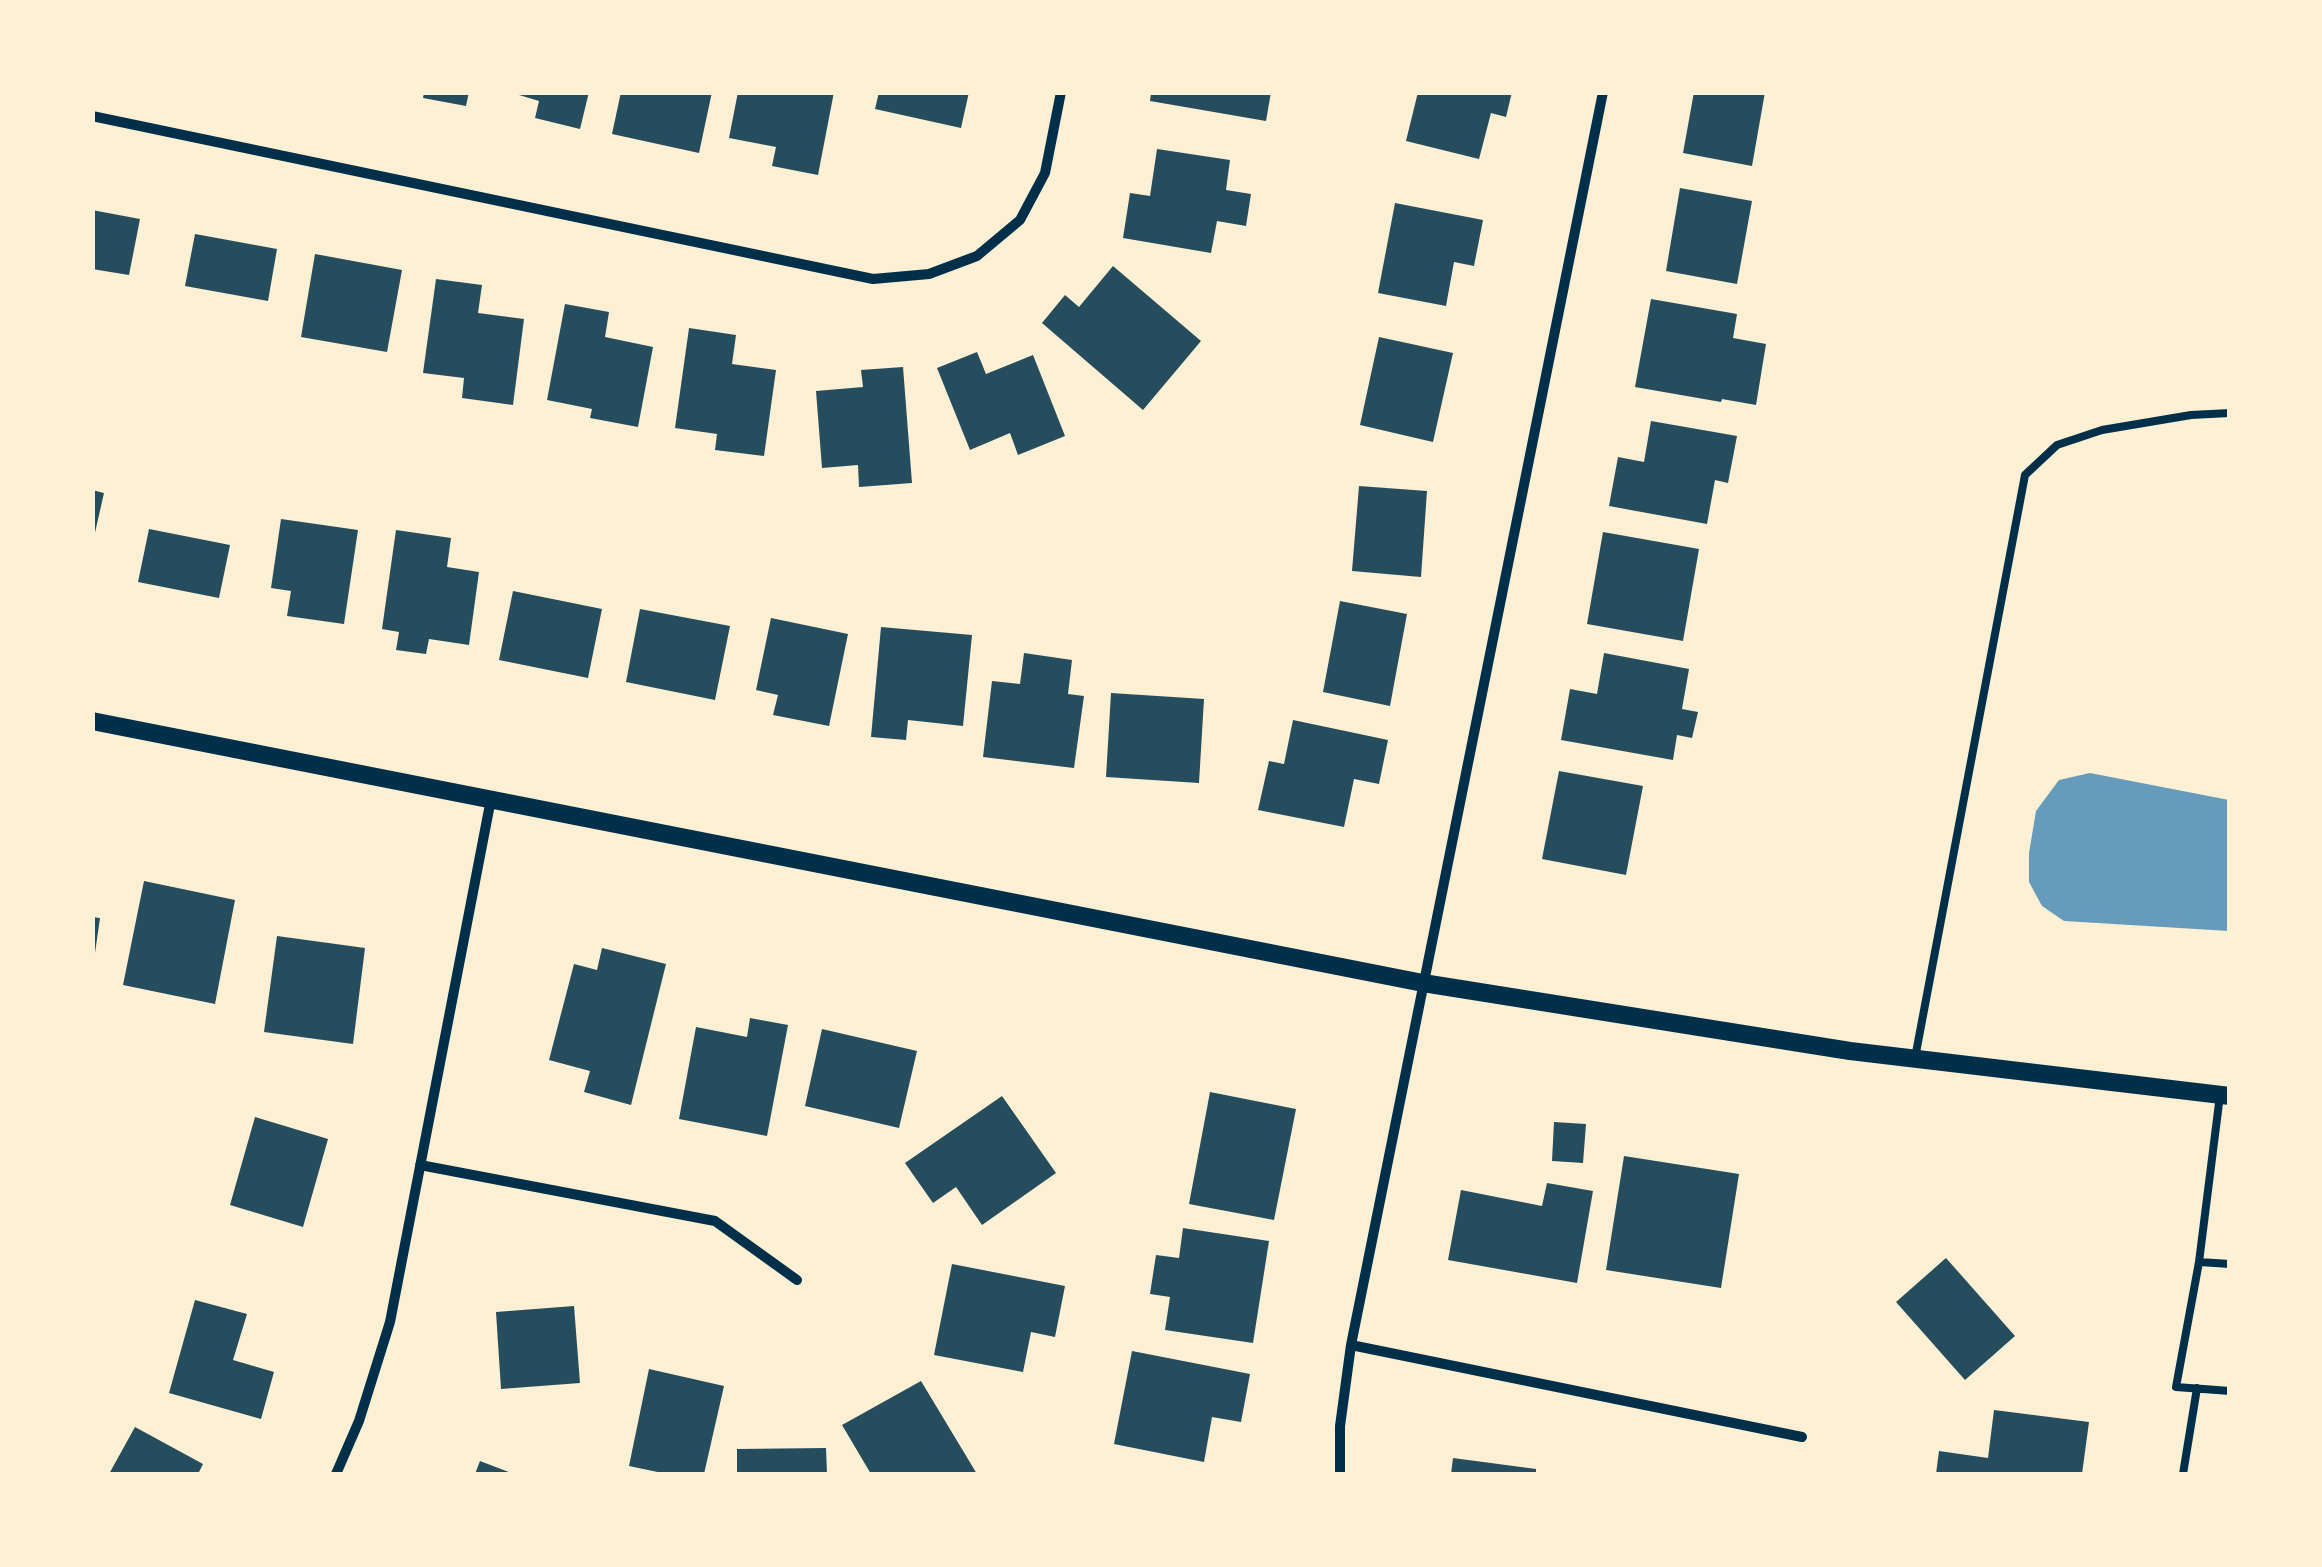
<!DOCTYPE html>
<style>
body{margin:0}
#map{position:relative;width:2322px;height:1567px;overflow:hidden;background:#fdf0d5;font-family:"DM Sans",sans-serif}
canvas{display:block}
.frame{position:absolute;inset:0;border:95px solid #fdf0d5;pointer-events:none}
</style>
<div id="map">
<canvas width="2322" height="1567"></canvas>
<div class="frame"></div>
</div>
<script>
const context = document.querySelector('canvas').getContext('2d');
context.lineJoin = 'round';
function fill(path, color) { context.fillStyle = color; context.fill(path, 'evenodd'); }
const shape = rows => new Path2D(rows.map(r => 'M' + r).join(''));
function stroke(path, color, width, dash) { context.strokeStyle = color; context.lineWidth = width; context.lineCap = dash ? 'butt' : 'round'; context.setLineDash(dash || []); context.stroke(path); }
fill(shape([
 [2090,773,2229,800,2229,931,2064,921,2042,906,2029,882,2029,853,2036,811,2059,780]
]), '#669bbc');
fill(shape([
 [424,92,469,92,466,106,423,98],
 [509,92,589,92,580,129,535,118,539,101],
 [621,92,712,92,699,153,612,134],
 [738,92,834,92,818,175,772,166,776,147,729,138],
 [879,92,969,92,961,128,875,109],
 [1151,92,1271,92,1266,121,1150,101],
 [1418,92,1512,92,1506,117,1491,113,1479,159,1406,141],
 [1694,92,1765,92,1752,166,1683,153],
 [1157,149,1230,160,1226,190,1251,194,1246,226,1217,221,1211,253,1123,238,1130,193,1150,196],
 [1680,188,1752,201,1737,284,1666,271],
 [1395,203,1483,220,1474,266,1454,262,1446,306,1378,293],
 [92,210,140,219,129,275,92,269],
 [195,234,277,249,268,301,185,286],
 [315,254,402,270,387,352,301,337],
 [1113,266,1201,341,1143,410,1042,323,1065,295,1079,307],
 [436,279,482,285,478,313,524,319,513,405,462,398,464,378,423,373],
 [1651,299,1737,314,1733,338,1766,344,1756,405,1722,399,1721,402,1635,387],
 [565,304,609,312,605,337,653,347,638,427,590,418,592,409,547,400],
 [689,328,736,335,732,364,776,370,764,456,715,450,717,434,675,428],
 [1379,337,1453,353,1433,442,1360,425],
 [977,352,986,374,1033,355,1065,436,1018,455,1010,433,970,450,937,368],
 [903,367,912,483,859,487,858,465,822,468,816,391,863,387,861,370],
 [1651,421,1737,436,1728,483,1715,480,1707,524,1609,506,1618,457,1644,462],
 [1359,486,1427,491,1421,577,1352,571],
 [92,490,104,493,94,537,92,537],
 [281,519,358,530,344,624,287,616,291,591,271,588],
 [149,529,230,545,219,598,138,582],
 [396,530,451,538,447,567,479,572,469,645,429,639,426,654,396,650,399,632,382,629],
 [1603,532,1699,549,1683,641,1587,624],
 [513,591,602,609,588,678,499,660],
 [1340,601,1407,614,1390,706,1323,692],
 [640,609,730,626,715,700,626,682],
 [771,618,848,634,829,726,773,715,778,695,756,690],
 [881,627,972,635,963,726,908,720,906,740,871,737],
 [1024,653,1072,660,1068,694,1084,696,1074,768,983,757,992,681,1020,684],
 [1604,653,1689,669,1682,709,1698,712,1692,738,1677,735,1673,760,1561,740,1570,689,1597,694],
 [1111,693,1204,699,1199,783,1106,777],
 [1293,720,1388,740,1379,784,1354,779,1344,827,1258,810,1269,761,1284,764],
 [1559,771,1643,786,1626,875,1542,859],
 [144,881,235,900,215,1004,123,985],
 [92,917,100,918,95,953,92,952],
 [277,936,365,948,353,1044,264,1032],
 [602,948,666,964,631,1105,584,1092,590,1071,549,1060,574,964,597,970],
 [750,1018,788,1025,767,1136,679,1119,696,1027,747,1037],
 [822,1029,917,1051,899,1128,805,1106],
 [1210,1092,1296,1109,1274,1220,1189,1204],
 [1002,1096,1056,1173,982,1225,956,1187,933,1203,905,1163],
 [255,1117,328,1139,303,1227,230,1205],
 [1554,1122,1586,1124,1583,1163,1552,1161],
 [1624,1156,1739,1174,1721,1288,1606,1270],
 [1547,1183,1593,1191,1577,1283,1448,1260,1461,1190,1542,1206],
 [1183,1228,1269,1241,1253,1343,1165,1330,1170,1297,1150,1294,1156,1255,1179,1258],
 [1946,1258,2015,1336,1965,1380,1896,1302],
 [952,1264,1065,1286,1055,1337,1031,1332,1023,1372,934,1355],
 [195,1300,247,1314,233,1360,274,1372,261,1419,169,1393],
 [574,1306,580,1383,501,1389,496,1312],
 [1132,1351,1250,1374,1241,1422,1212,1417,1204,1462,1114,1444],
 [649,1369,724,1386,704,1474,667,1474,629,1466],
 [921,1381,977,1474,871,1474,842,1425],
 [1994,1410,2089,1422,2082,1474,1936,1474,1939,1451,1988,1458],
 [135,1427,203,1464,198,1474,109,1474],
 [826,1448,827,1474,737,1474,737,1449],
 [1453,1458,1536,1469,1536,1474,1451,1474],
 [480,1461,514,1474,475,1474]
]), '#264d5e');
stroke(shape([
 [1915,1058,2025,475,2057,445,2102,430,2191,415,2230,413],
 [2220,1095,2199,1262,2176,1387,2230,1391],
 [2199,1262,2230,1264],
 [2183,1474,2197,1388]
]), '#003049', 8);
stroke(shape([
 [92,116,873,279,929,274,977,256,1020,220,1045,173,1061,92],
 [420,1165,715,1221,797,1280],
 [1351,1345,1802,1437],
 [336,1474,359,1421,390,1322,491,799],
 [1340,1474,1340,1426,1351,1345,1603,92]
]), '#003049', 10);
stroke(shape([
 [92,721,1423,983,1850,1051,2230,1096]
]), '#003049', 18);
</script>
